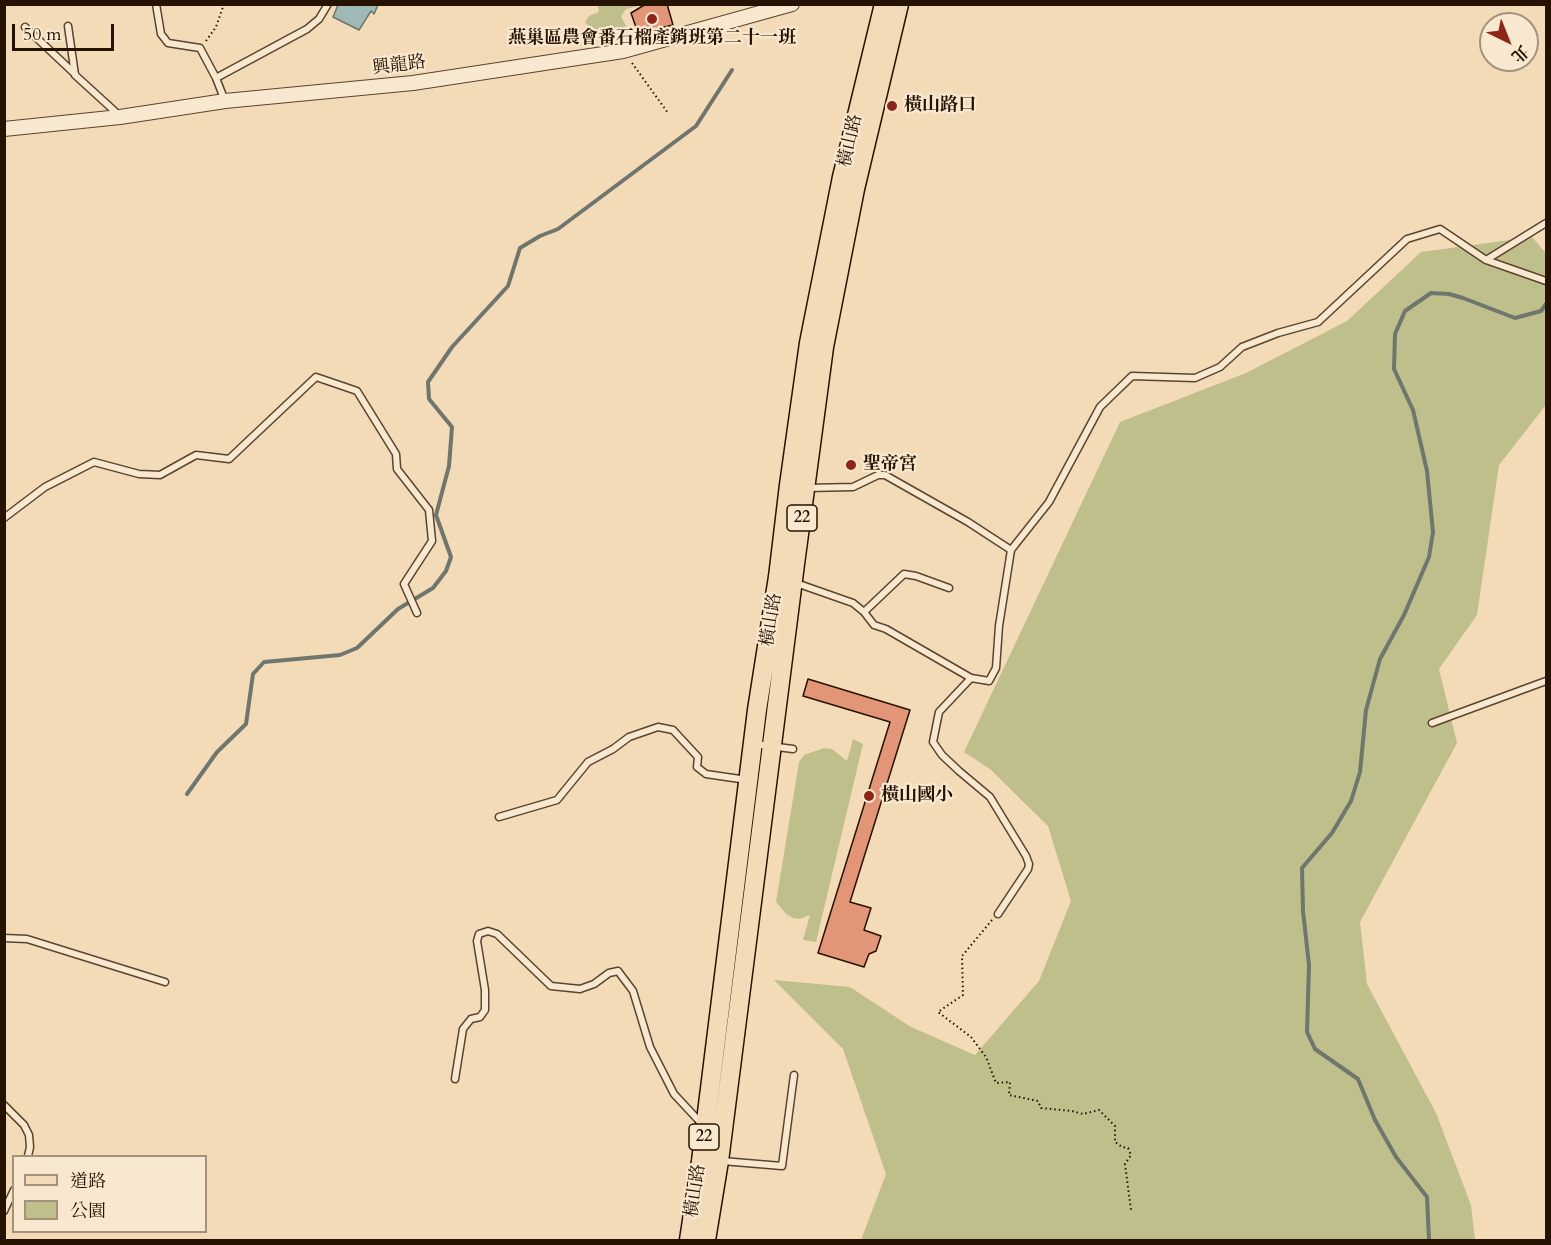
<!DOCTYPE html>
<meta charset="utf-8">
<style>
body{margin:0}
#map{position:relative;width:1551px;height:1245px;overflow:hidden;background:#f4dbb7;font-family:Cardo,"Noto Serif TC",serif}
canvas{display:block}
.frame{position:absolute;inset:0;border:6px solid #261200;pointer-events:none}
.legend{position:absolute;left:12px;top:1155px;width:195px;height:78px;box-sizing:border-box;background:#f8e8d0;border:2px solid #a4927d;margin:0;padding:8px 10px;list-style:none;font-size:18px;color:#261200}
.legend li{display:flex;align-items:center;gap:12px;height:30px}
.legend b{width:30px;border:2px solid #a4927d}
.north{position:absolute;left:1479px;top:12px;width:60px;height:60px;box-sizing:border-box;background:#f8e8d0;border:2px solid #a4927d;border-radius:50%;rotate:137deg;font-size:16px;font-weight:700;line-height:24px;text-align:center;color:#261200}
.north::after{content:'';display:block;margin:auto;width:21px;height:27px;background:#8f2418;clip-path:polygon(50% 0,100% 100%,50% 72%,0 100%)}
.scale{position:absolute;left:12px;top:24px;width:102px;height:27px;box-sizing:border-box;border:3px solid #261200;border-top:0;padding-left:8px;font-size:18px;line-height:21px;white-space:nowrap;color:#261200;-webkit-text-stroke:4px #f8e8d0;paint-order:stroke}
</style>
<div id="map">
<canvas width="1551" height="1245"></canvas>
<div class="frame"></div>
<ul class="legend">
<li><b style="height:8px;background:#f4dbb7"></b>道路</li>
<li><b style="height:16px;background:#bfbf8c"></b>公園</li>
</ul>
<div class="north">北</div>
<div class="scale">50 m</div>
</div>
<script>
const context = document.querySelector('canvas').getContext('2d');
context.lineJoin = 'round';
function fill(path, color) { context.fillStyle = color; context.fill(path, 'evenodd'); }
const shape = rows => new Path2D(rows.map(r => 'M' + r).join(''));
function stroke(path, color, width, dash) { context.strokeStyle = color; context.lineWidth = width; context.lineCap = dash ? 'butt' : 'round'; context.setLineDash(dash || []); context.stroke(path); }
function drawText(font, color, halo, rows, align = 'center') {
  context.font = font + ' Cardo,"Noto Serif TC",serif'; context.lineWidth = 4.5; context.setLineDash([]); context.textBaseline = 'middle'; context.strokeStyle = halo; context.fillStyle = color; for (const [text, x, y, turn = 0] of rows) {
    context.save(); context.translate(x, y); context.rotate((+turn || 0) * Math.PI / 180); context.textAlign = isNaN(turn) ? turn : align; if (halo) context.strokeText(text, 0, 0); context.fillText(text, 0, 0); context.restore();
  }
}
fill(shape([
 [596,5,642,5,626,9,621,16,626,26,613,35,594,36,585,22,589,16,599,12,598,6],
 [1532,237,1546,253,1546,405,1499,465,1477,615,1439,669,1457,743,1360,922,1367,984,1436,1113,1471,1205,1475,1240,861,1240,886,1174,843,1049,774,980,850,987,911,1027,975,1055,1039,981,1071,901,1048,826,990,769,964,752,1120,422,1246,373,1347,321,1421,252],
 [853,739,863,744,816,942,803,940,810,915,800,919,793,918,786,914,776,902,799,762,804,755,824,748,832,749,847,761]
]), '#bfbf8c');
const water = shape([
 [338,5,338,4,378,5,374,14,371,11,359,30,333,17,338,5]
]);
fill(water, '#9eb9b6');
stroke(water, '#6e766d', 1.5);
stroke(shape([
 [187,794,217,752,246,724,253,674,264,662,340,655,357,648,398,609,433,588,446,571,451,557,436,515,449,466,452,427,429,399,428,382,452,347,508,286,520,248,540,236,558,229,696,126,732,70],
 [1429,1240,1427,1197,1396,1157,1375,1120,1358,1079,1315,1049,1307,1032,1309,965,1303,911,1302,868,1332,833,1351,801,1360,772,1366,710,1380,659,1404,615,1429,557,1433,532,1427,471,1413,410,1394,369,1395,334,1405,311,1431,293,1449,294,1463,298,1515,318,1541,311,1546,304]
]), '#6e766d', 4);
const building = shape([
 [646,4,667,4,673,25,638,33,631,13,646,4],
 [808,679,910,710,850,902,871,908,864,930,881,936,876,951,869,954,864,967,818,953,890,722,803,696,808,679]
]);
fill(building, '#e29577');
stroke(building, '#261200', 1.5);
const service = shape([
 [156,4,161,34,168,43,200,48,216,78,225,101],
 [68,26,75,75,120,116],
 [25,27,75,74],
 [216,78,307,29,319,19,328,4],
 [1486,260,1546,223],
 [807,488,853,487,878,475,885,475,968,522,1011,550],
 [4,518,45,487,94,462,139,474,160,475,196,455,229,459,316,377,357,391,396,454,397,469,429,510,432,541,404,584,417,613],
 [796,583,853,603,864,612,874,625,886,629,971,678,989,681,996,668,999,626,1011,550,1049,502,1100,407,1132,376,1195,378,1220,367,1242,347,1278,333,1318,322,1407,239,1440,229,1486,260,1546,281],
 [864,612,904,574,916,576,949,588],
 [971,678,939,712,933,742,942,755,959,771,990,797,1026,856,1029,864,1028,869,998,914],
 [1432,723,1546,681],
 [754,744,793,749],
 [499,817,557,800,588,762,613,749,629,737,658,727,673,730,685,743,698,757,697,767,706,774,747,780],
 [4,938,27,939,165,982],
 [455,1079,463,1029,471,1019,480,1017,485,1010,485,990,477,941,479,934,488,931,497,934,551,986,580,989,594,984,609,973,618,971,633,991,650,1047,674,1094,701,1123],
 [4,1105,24,1125,29,1135,30,1147,28,1156],
 [722,1161,782,1166,794,1075],
 [4,1211,14,1190]
]);
const tertiary = shape([
 [4,129,120,117,225,101,413,83,623,51,792,4]
]);
const primary = shape([
 [689,1240,701,1161,757,710,778,577,789,485,809,343,842,177,884,4],
 [706,1240,719,1161,795,564,824,347,855,189,899,4]
]);
stroke(service, '#5a442e', 9);
stroke(tertiary, '#5a442e', 16);
stroke(primary, '#261200', 21);
stroke(shape([
 [206,41,216,27,224,4],
 [632,63,668,113],
 [992,920,962,956,963,995,938,1012,971,1037,986,1057,996,1083,1010,1082,1009,1095,1038,1101,1041,1108,1072,1111,1083,1114,1099,1110,1115,1126,1115,1142,1122,1147,1128,1148,1131,1155,1125,1164,1131,1210]
]), '#261200', 2, [1.5, 3]);
stroke(service, '#f8e8d0', 6);
stroke(tertiary, '#f8e8d0', 14);
stroke(primary, '#f4dbb7', 18);
for (const [x, y, r, color] of [
 [652,19,6,"#8f2418"],
 [892,106,6,"#8f2418"],
 [851,465,6,"#8f2418"],
 [869,796,6,"#8f2418"]
]) { const dot = new Path2D(); dot.arc(x, y, r, 0, 2 * Math.PI); context.fillStyle = color; context.fill(dot); stroke(dot, '#f8e8d0', 2); }
for (const [x, y, w] of [
 [802,518,30],
 [704,1137,30]
]) { const box = new Path2D(); box.roundRect(x - w / 2, y - 13, w, 26, 4.5); context.fillStyle = '#f8e8d0'; context.fill(box); stroke(box, '#261200', 1.5); }
drawText('bold 16px', '#261200', null, [
 ["22",802,518],
 ["22",704,1137]
]);
drawText('bold 18px', '#261200', '#f8e8d0', [
 ["燕巢區農會番石榴產銷班第二十一班",652,39,"center"],
 ["橫山路口",904,106],
 ["聖帝宮",863,465],
 ["橫山國小",881,796]
], 'left');
drawText('18px', '#261200', '#f8e8d0', [
 ["興龍路",399,66,-7],
 ["橫山路",851,141,-77],
 ["橫山路",772,620,-81],
 ["橫山路",696,1191,-82]
]);
</script>
